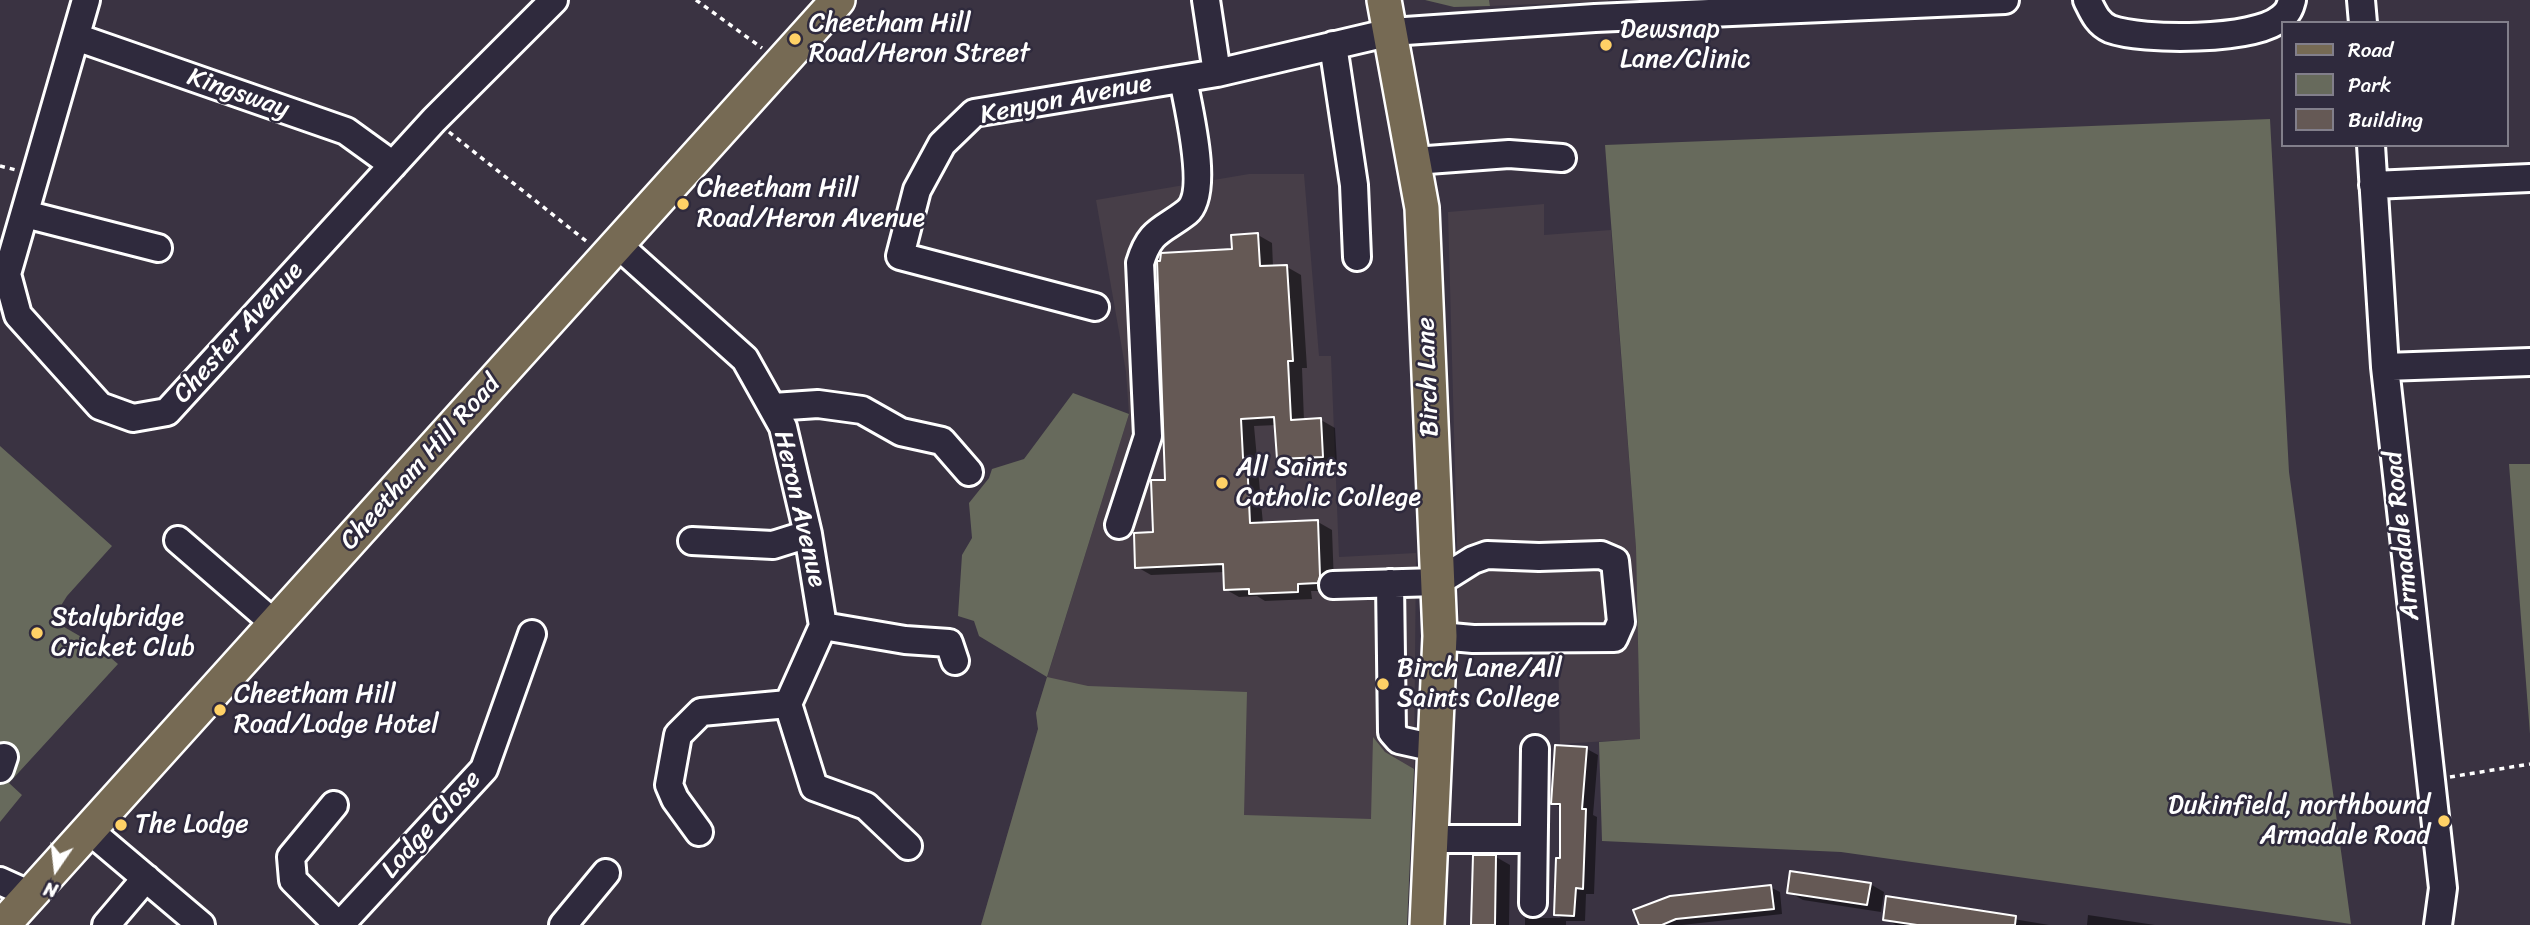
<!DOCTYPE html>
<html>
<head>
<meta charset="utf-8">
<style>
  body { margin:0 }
  #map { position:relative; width:2530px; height:925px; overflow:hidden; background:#3a3342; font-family:Sriracha,sans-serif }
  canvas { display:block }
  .legend { position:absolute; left:2281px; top:21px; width:228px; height:126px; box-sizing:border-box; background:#2f2a3d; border:2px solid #827f8b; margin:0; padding:9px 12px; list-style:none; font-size:21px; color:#fff }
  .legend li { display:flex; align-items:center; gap:14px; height:35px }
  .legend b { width:35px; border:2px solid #827f8b }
  .north { position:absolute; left:21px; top:834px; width:70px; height:70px; -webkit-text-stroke:5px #2f2a3d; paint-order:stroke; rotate:194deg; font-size:19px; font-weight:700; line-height:28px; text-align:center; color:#fff }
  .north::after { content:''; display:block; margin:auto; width:24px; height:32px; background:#fff; clip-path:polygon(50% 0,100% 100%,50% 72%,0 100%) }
</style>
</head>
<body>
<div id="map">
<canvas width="2530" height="925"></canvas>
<ul class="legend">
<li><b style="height:9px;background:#766a54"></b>Road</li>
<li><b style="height:19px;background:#676a5c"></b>Park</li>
<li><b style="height:19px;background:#655955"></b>Building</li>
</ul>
<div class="north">N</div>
</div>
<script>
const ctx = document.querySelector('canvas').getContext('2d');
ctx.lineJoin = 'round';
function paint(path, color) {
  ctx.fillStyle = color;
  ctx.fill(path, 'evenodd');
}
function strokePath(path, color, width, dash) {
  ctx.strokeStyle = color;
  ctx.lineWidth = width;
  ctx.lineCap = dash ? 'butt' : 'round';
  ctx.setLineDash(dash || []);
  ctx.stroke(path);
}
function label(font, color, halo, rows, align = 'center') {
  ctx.font = font + ' Sriracha,sans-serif';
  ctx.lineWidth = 5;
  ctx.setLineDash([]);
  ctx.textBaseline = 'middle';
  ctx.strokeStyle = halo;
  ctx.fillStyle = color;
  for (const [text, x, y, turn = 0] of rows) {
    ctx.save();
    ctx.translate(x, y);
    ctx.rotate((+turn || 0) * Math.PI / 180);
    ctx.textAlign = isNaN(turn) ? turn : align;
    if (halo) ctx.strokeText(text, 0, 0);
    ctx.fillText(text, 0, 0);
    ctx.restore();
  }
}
const built = new Path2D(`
  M1489,0h119v1l-118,5z
  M1249,174h55l15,182h12l8,201 77,-4 -2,216 -7,156h-426l57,-196 -2,-16 93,-299 -3,-42 -30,-172z
  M1544,204v31l67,-5 25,318 4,191 -80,5 -2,-94 -98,3 -12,-441z`);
const green = new Path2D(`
  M1425,0h64l1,6 -36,1z
  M2270,119l19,353 62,452 -510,-72 -239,-11 -3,-99 41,-3 -4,-191 -31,-403z
  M1073,393l56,21 -82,263 41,9 159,6 -3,123 127,4 2,-82 12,15 29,17 -7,156h-426l57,-196 -2,-16 11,-36 -68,-41 -5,-15 -16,-5 4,-61 10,-17 -3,-35 20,-25 3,-9 32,-10z
  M0,446l112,100 -45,50 -15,24 45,26 21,18 -109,119 13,12 -22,27z
  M2509,464h21v270z`);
const shadow = new Path2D(`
  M1258,235l14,8 1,24h14l14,8 6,93h-5l2,53 17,-1 14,8 2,36 -45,2 -14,-8 -1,-33 -23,1 9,98 55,-2 14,8 2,55 -2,6h-21l1,8 -47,2 -8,-5 -18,1 -14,-8v-17l-74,3 -14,-8 18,-34 12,-52 -9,-215 4,-12 72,-3z
  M1587,749l11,6 -5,60 4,2 -3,77h-8l-1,27h-19v4h-41v-7h36l-5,-4 5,-54v-52l-8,-5z
  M1475,857h21l14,8 -1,60h-36z
  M1870,884l14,8 -3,20 -78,-12 -14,-8z
  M1770,887l10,5 2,22 -100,11h-41z
  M1888,898l161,27h-153l-11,-6z
  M2088,915l67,10h-68z`);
const building = new Path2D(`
  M1258,233l2,33 27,-1 6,96h-5l3,59 30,-2 2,39 -46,2 -3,-42 -33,2 2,39h4l3,65 68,-3 2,56 -2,7 -20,1v8l-49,2v-5l-25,1 -1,-26 -88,4 -1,-35 19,-1 -2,-52h14l-8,-219h3l1,-8 71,-4 -1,-14z
  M1555,745l32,2 -5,62h4l-3,80 -7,-1 -2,28 -20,-1 2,-57h4v-54h-9z
  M1473,855h23l-1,70h-24z
  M1790,871l81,12 -4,22 -80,-12z
  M1771,885l3,24 -98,10 -14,6h-23l-6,-15 37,-14z
  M1886,896l130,20 -1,9h-98l-34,-5z`);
const path = new Path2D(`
  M696,0l66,48
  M449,132l137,109
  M0,166l16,4
  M2450,777l80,-13`);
const minor = new Path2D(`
  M86,0l-79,274 11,41 82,91 33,12 34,-6 267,-292 120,-120
  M1206,0l11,73
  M2087,0c6,12 10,23 23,29 32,12 145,12 171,-11 7,-5 9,-10 11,-18
  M2361,0l2,23
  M76,37l270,94 47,34
  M1333,45l21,140 3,72
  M2371,145l14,222 58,521 -5,37
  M1414,161l95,-7 53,4
  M2373,185l157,-7
  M25,214l133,34
  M618,245l127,114 38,68 25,107 15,92 -35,78
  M1095,307l-195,-51 17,-66 25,-46 32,-31 243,-40 174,-41 204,-14 410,-18
  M2385,367l145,-5
  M773,407l45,-3 44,6 39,22 41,9 27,31
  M1119,525l29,-89 -8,-173c10,-34 23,-32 47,-51 23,-19 1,-105 -4,-133
  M178,540l98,85
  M692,541l81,4 35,-11
  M1390,583l2,149 7,8 36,8
  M1333,585l105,-3 35,-22 14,-5 52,2 62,-2 14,6 6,61 -7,16 -141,1 -33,-3
  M823,626l82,14 44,3 6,18
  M788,704l26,83 52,19 42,40
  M0,769l4,-12
  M334,805l-43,52 2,23 45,45
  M90,831l111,94
  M699,832l-24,-33 -6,-14 9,-50 23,-23 87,-8
  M1431,839h101
  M0,881l31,14
  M1533,903l2,-154
  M106,925l40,-47
  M340,925l144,-156 48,-135
  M563,925l43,-52`);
const major = new Path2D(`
  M1384,0l38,208 18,428 -13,289
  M3,925l835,-925`);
const markers = [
  [795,39,7,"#ffd166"],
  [1606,45,7,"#ffd166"],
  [683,204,7,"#ffd166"],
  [1222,483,7,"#ffd166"],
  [37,633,7,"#ffd166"],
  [1383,684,7,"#ffd166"],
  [220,710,7,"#ffd166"],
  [2444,821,7,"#ffd166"],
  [121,825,7,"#ffd166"]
];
const poiNames = [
  ["Cheetham Hill",809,24],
  ["Road/Heron Street",809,54],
  ["Dewsnap",1620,30],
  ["Lane/Clinic",1620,60],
  ["Cheetham Hill",697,189],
  ["Road/Heron Avenue",697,219],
  ["All Saints",1236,468],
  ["Catholic College",1236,498],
  ["Stalybridge",51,618],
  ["Cricket Club",51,648],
  ["Birch Lane/All",1397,669],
  ["Saints College",1397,699],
  ["Cheetham Hill",234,695],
  ["Road/Lodge Hotel",234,725],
  ["Dukinfield, northbound",2430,806,"right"],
  ["Armadale Road",2430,836,"right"],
  ["The Lodge",135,825]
];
const streetNames = [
  ["Kingsway",238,94,19],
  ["Kenyon Avenue",1066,100,-11],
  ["Chester Avenue",239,333,-48],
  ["Birch Lane",1429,377,-92],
  ["Cheetham Hill Road",421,463,-48],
  ["Heron Avenue",799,509,77],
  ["Armadale Road",2403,536,-96],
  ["Lodge Close",432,825,-48]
];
paint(built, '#473e48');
paint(green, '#676a5c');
paint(shadow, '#0007');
paint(building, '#655955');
strokePath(building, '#fff', 2);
strokePath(minor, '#fff', 32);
strokePath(major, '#fff', 38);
strokePath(path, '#fff', 3.5, [5, 5]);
strokePath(minor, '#2f2a3d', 26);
strokePath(major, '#766a54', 33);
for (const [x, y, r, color] of markers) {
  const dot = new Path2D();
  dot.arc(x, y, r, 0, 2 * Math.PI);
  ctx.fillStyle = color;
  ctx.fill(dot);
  strokePath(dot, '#2f2a3d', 2.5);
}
label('26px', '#fff', '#2f2a3d', poiNames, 'left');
label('26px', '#fff', '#2f2a3d', streetNames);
</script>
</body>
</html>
